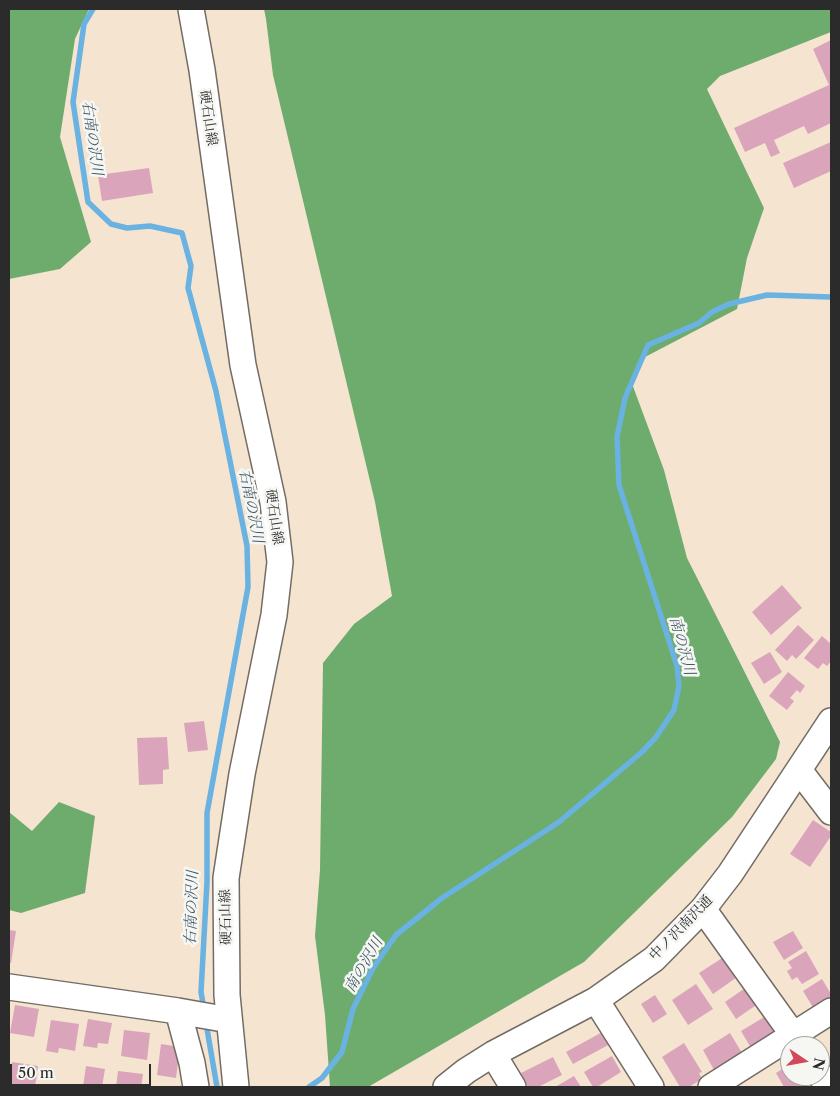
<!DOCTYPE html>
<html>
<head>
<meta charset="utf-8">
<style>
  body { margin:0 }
  #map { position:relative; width:840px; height:1096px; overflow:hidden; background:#f5e4d0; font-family:"Libre Caslon Text",serif }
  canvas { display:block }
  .frame { position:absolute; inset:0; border:10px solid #2b2b2b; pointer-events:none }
  .north { position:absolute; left:780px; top:1036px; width:50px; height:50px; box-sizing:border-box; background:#f6f6f2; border:1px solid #a5a5a2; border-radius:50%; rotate:102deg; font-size:14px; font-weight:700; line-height:20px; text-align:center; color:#2b2b2b }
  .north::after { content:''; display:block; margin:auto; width:18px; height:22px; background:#d1495b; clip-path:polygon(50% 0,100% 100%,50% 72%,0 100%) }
  .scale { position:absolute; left:10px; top:1064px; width:141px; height:22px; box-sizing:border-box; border:2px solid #2b2b2b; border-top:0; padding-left:6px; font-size:15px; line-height:18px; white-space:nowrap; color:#2b2b2b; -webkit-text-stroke:4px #f6f6f2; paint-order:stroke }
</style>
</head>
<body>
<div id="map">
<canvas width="840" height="1096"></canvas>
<div class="frame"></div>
<div class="north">N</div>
<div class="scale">50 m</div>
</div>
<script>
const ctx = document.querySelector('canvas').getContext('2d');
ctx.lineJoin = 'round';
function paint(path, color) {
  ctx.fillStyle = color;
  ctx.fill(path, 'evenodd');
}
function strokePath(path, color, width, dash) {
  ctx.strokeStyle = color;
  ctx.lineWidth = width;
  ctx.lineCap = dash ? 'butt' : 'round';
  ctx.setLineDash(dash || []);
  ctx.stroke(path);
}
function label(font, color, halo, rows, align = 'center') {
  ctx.font = font + ' "Libre Caslon Text","Noto Serif JP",serif';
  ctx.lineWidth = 5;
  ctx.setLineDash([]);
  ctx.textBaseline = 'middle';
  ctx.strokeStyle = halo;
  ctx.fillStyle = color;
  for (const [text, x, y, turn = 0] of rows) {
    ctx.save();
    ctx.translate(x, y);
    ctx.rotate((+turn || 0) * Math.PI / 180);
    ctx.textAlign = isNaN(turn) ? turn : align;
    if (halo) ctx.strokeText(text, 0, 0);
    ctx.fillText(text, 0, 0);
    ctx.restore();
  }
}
const forest = new Path2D(`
  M9,9h80l-14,30 -15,98 31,105 -31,27 -51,10z
  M264,9h567v23l-111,44 -13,13 57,119 -17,50 -10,51 -92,48 -14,24 33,89 23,88 93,184 -4,17 -44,58 -148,145 -216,125h-38l-5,-72 -10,-79 5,-66 3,-207 31,-39 38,-28 -17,-94 -102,-427 -7,-56z
  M59,802l36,14 -10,77 -64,20 -12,-3v-98l23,19z`);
const stream = new Path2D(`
  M93,9l-9,15 -11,78 15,100 23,22 16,4 23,-2 32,7 9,33 -3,22 28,103 31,155 1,41 -41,226v69l-6,110 3,17
  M206,1023l11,64
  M309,1087l13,-9 20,-26 11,-43 20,-41 23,-33 46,-37 117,-76 83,-70 14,-15 18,-27 5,-24 -2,-20 -58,-181 -2,-48 8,-39 23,-53 51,-22 13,-11 17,-8 38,-9 64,2`);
const building = new Path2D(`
  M831,40v83l-23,11 -4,-8 -30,14 6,13 -9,4 -6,-14 -20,9 -11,-24 95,-43 -16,-36z
  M831,142v29l-37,17 -11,-25z
  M149,168l4,25 -51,8 -4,-26z
  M782,585l20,23 -31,27 -19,-23z
  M798,625l16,15 -18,19 -4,-4 -5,6 -12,-11z
  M822,636l9,8v17l-4,5 -4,-3 -5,6 -14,-11z
  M770,652l12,20 -18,12 -13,-21z
  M788,672l17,14 -5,7 -3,-3 -7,8 4,3 -7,9 -18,-14z
  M204,721l4,29 -20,2 -4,-29z
  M167,737l2,32 -6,1v14l-24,1 -2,-47z
  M813,820l18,12v4l-21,31 -20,-13z
  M9,930l7,1 -5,32h-2z
  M793,931l10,17 -19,12 -11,-18z
  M806,951l13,23 -17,10 -5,-7 -5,3 -5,-9 5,-3 -4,-6z
  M727,955l13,20 -27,19 -14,-21z
  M822,979l9,15v5l-17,10 -11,-18z
  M696,984l17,25 -25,16 -16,-25z
  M751,984l11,17 -26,18 -11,-17z
  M655,995l12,19 -14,9 -12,-19z
  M15,1005l24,4 -5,28 -24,-4z
  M771,1013l7,19 -27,16 -10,-17z
  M88,1019l24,4 -4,21 -10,-1 -1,5 -14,-2z
  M51,1020l28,4 -4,27 -16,-3 -1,5 -12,-2z
  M124,1030l26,3 -3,27 -26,-4z
  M606,1030l6,13 -39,21 -7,-12z
  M730,1033l12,20 -28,17 -11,-20z
  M684,1043l18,29 -3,1 3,6 -13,8h-9l-18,-30z
  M161,1044l19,3 -4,31 -19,-3z
  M612,1056l9,16 -24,15h-4l-9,-15z
  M553,1057l9,18 -24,12h-10l-7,-14z
  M12,1062l26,4 -3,21h-26z
  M790,1064v12h21l2,5 -11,6h-18l-8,-14z
  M86,1066l19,3 -3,18h-19z
  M118,1071l25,3 -2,13h-25z
  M574,1076l7,11h-26z`);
const minor = new Path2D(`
  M191,9l11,61 41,295 30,137 7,60 -6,53 -32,159 -16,104 1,117 9,92
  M799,770l32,42
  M703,909l98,137
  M9,987l169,24 51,9
  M596,1000l55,87
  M178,1011l14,52 4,24
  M493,1054l20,33
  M820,1075l9,12
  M446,1087l20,-16 27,-17 103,-54 58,-41 49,-50 27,-35 101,-153
  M711,1087l120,-76`);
const streetNames = [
  ["硬石山線",208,118,82],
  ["硬石山線",274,517,82],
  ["硬石山線",226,917,-91],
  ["中ノ沢南沢通",681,928,-46]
];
const waterNames = [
  ["右南の沢川",92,138,82],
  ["右南の沢川",251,506,79],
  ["南の沢川",682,646,75],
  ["右南の沢川",192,908,-88],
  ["南の沢川",364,965,-60]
];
paint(forest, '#6eac6e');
strokePath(stream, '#69b2e1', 5.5);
paint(building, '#daa4bb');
strokePath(minor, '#726c65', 28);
strokePath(minor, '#fff', 25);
label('14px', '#2b2b2b', '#f6f6f2', streetNames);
label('italic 15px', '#415a6b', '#f6f6f2', waterNames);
</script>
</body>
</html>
